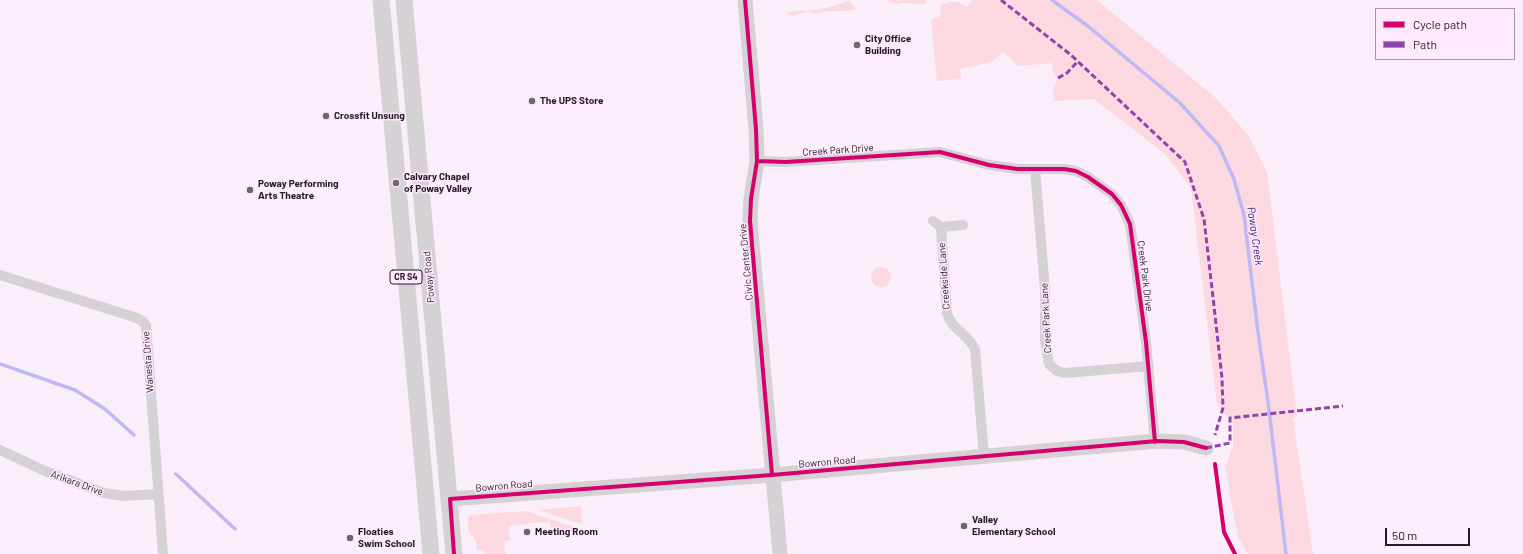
<!DOCTYPE html>
<html>
<head>
<meta charset="utf-8">
<style>
  body { margin:0 }
  #map { position:relative; width:1523px; height:554px; overflow:hidden; background:#f9eef9; font-family:Barlow,sans-serif }
  canvas { display:block }
  .legend { position:absolute; left:1375px; top:8px; width:140px; height:52px; box-sizing:border-box; background:#fee9fd; border:1px solid #a797a6; margin:0; padding:5px 7px; list-style:none; font-size:12px; color:#241b24 }
  .legend li { display:flex; align-items:center; gap:8px; height:20px }
  .legend b { width:20px; border:1px solid #a797a6 }
  .scale { position:absolute; left:1385px; top:528px; width:85px; height:18px; box-sizing:border-box; border:2px solid #241b24; border-top:0; padding-left:5px; font-size:12px; line-height:14px; white-space:nowrap; color:#241b24; -webkit-text-stroke:3px #fee9fd; paint-order:stroke }
</style>
</head>
<body>
<div id="map">
<canvas width="1523" height="554"></canvas>
<ul class="legend">
<li><b style="height:5px;background:#d6006c"></b>Cycle path</li>
<li><b style="height:5px;background:#8e44ad"></b>Path</li>
</ul>
<div class="scale">50 m</div>
</div>
<script>
const ctx = document.querySelector('canvas').getContext('2d');
ctx.lineJoin = 'round';
function paint(path, color) {
  ctx.fillStyle = color;
  ctx.fill(path, 'evenodd');
}
function strokePath(path, color, width, dash) {
  ctx.strokeStyle = color;
  ctx.lineWidth = width;
  ctx.lineCap = dash ? 'butt' : 'round';
  ctx.setLineDash(dash || []);
  ctx.stroke(path);
}
function label(font, color, halo, rows, align = 'center') {
  ctx.font = font + ' Barlow,sans-serif';
  ctx.lineWidth = 3;
  ctx.setLineDash([]);
  ctx.textBaseline = 'middle';
  ctx.strokeStyle = halo;
  ctx.fillStyle = color;
  for (const [text, x, y, turn = 0] of rows) {
    ctx.save();
    ctx.translate(x, y);
    ctx.rotate((+turn || 0) * Math.PI / 180);
    ctx.textAlign = isNaN(turn) ? turn : align;
    if (halo) ctx.strokeText(text, 0, 0);
    ctx.fillText(text, 0, 0);
    ctx.restore();
  }
}
const green = new Path2D(`
  M849,0l7,9c-10,3 -17,2 -27,2 -10,1 -11,5 -22,0l-13,5 -6,-1v-3c20,-2 43,-2 61,-12z
  M889,0h7l3,2 2,-2h23l3,3c-12,3 -9,1 -20,0 -7,-1 -12,3 -19,-2z
  M971,0h126l120,99 31,36 19,37 30,244 -4,2 20,136h-65l-10,-17 -11,-57 -1,-15 7,-19v-23l-16,-18 -26,-217 -26,-34 -71,-55 -41,2 1,-14 4,-9 -5,-5 -1,-10 -36,3 -2,-4 -11,-11 -11,11 -32,7 1,10 -24,2 -6,-61 9,-4 1,-11c12,-4 15,-5 26,2l5,-5z
  M871 277a10 10 0 1 1 20 0a10 10 0 1 1-20 0Z
  M581,506l1,18 -44,-14z
  M526,511l51,17h5v5l-30,2 -2,-13 -21,1v1l-20,2 1,14 -6,1 1,13h-21l-1,-5 -6,1 -1,-9 -8,-11v-12l2,-3z`);
const stream = new Path2D(`
  M1052,0l37,27 91,76 39,43 15,33 10,36 14,117 11,77 17,145
  M0,364l75,26 30,19 29,26
  M176,474l59,55`);
const street = new Path2D(`
  M757,161l29,1 154,-10 49,13 28,4h47l12,2 12,6 24,17 9,11 9,19 16,118 9,100
  M1035,169l10,121v51l4,23 8,7 8,2 84,-7
  M933,221l8,6
  M963,225l-22,2 6,86c4,16 21,21 28,36l9,107
  M0,275l137,43 5,3 4,4 17,229
  M0,450l45,21 59,22 20,3 34,-2`);
const secondary = new Path2D(`
  M745,0l11,129 1,32 -6,38 -1,22 30,333
  M450,499l322,-24 385,-34 27,1 22,6`);
const primary = new Path2D(`
  M381,0l50,554
  M404,0l50,554`);
const quiet = new Path2D(`
  M1001,0l70,55 114,107 19,57 10,87 8,72 1,30 -8,27
  M1058,78l9,-5 11,-12
  M1206,448l24,-5v-25l113,-12`);
const cycleway = new Path2D(`
  M745,0l11,129 1,32 -6,38 -1,22 22,254
  M757,161l29,1 154,-10 49,13 28,4h47l12,2 12,6 24,17 9,11 9,19 16,118 9,100
  M1215,464l9,68 11,22
  M454,554l-4,-55 322,-24 385,-34 27,1 22,6`);
const markers = [
  [857,45,4,"#6f656f"],
  [532,101,4,"#6f656f"],
  [326,116,4,"#6f656f"],
  [396,183,4,"#6f656f"],
  [250,190,4,"#6f656f"],
  [964,526,4,"#6f656f"],
  [527,532,4,"#6f656f"],
  [350,538,4,"#6f656f"]
];
const shields = [
  [406,277,32]
];
const shieldNames = [
  ["CR S4",406,277]
];
const poiNames = [
  ["City Office",865,39],
  ["Building",865,51],
  ["The UPS Store",540,101],
  ["Crossfit Unsung",334,116],
  ["Calvary Chapel",404,177],
  ["of Poway Valley",404,189],
  ["Poway Performing",258,184],
  ["Arts Theatre",258,196],
  ["Valley",972,520],
  ["Elementary School",972,532],
  ["Floaties",358,532],
  ["Swim School",358,544],
  ["Meeting Room",535,532]
];
const streetNames = [
  ["Creek Park Drive",838,150,-4],
  ["Civic Center Drive",746,262,-95],
  ["Creekside Lane",944,276,-94],
  ["Creek Park Drive",1145,276,83],
  ["Poway Road",429,277,-95],
  ["Creek Park Lane",1046,318,-93],
  ["Wanesta Drive",148,362,-94],
  ["Bowron Road",827,462,-5],
  ["Arikara Drive",77,483,20],
  ["Bowron Road",504,486,-5]
];
const waterNames = [
  ["Poway Creek",1255,236,82]
];
paint(green, '#fcd8e1');
strokePath(stream, '#beb8f3', 3.5);
strokePath(street, '#d5d1d5', 10);
strokePath(secondary, '#d5d1d5', 15);
strokePath(primary, '#d5d1d5', 17);
strokePath(quiet, '#8e44ad', 3, [6, 3]);
strokePath(cycleway, '#d6006c', 4);
for (const [x, y, r, color] of markers) {
  const dot = new Path2D();
  dot.arc(x, y, r, 0, 2 * Math.PI);
  ctx.fillStyle = color;
  ctx.fill(dot);
  strokePath(dot, '#fee9fd', 1.5);
}
for (const [x, y, w] of shields) {
  const box = new Path2D();
  box.roundRect(x - w / 2, y - 7, w, 14, 3);
  ctx.fillStyle = '#fee9fd';
  ctx.fill(box);
  strokePath(box, '#241b24', 1);
}
label('bold 9px', '#241b24', null, shieldNames);
label('bold 10px', '#241b24', '#fee9fd', poiNames, 'left');
label('10px', '#241b24', '#fee9fd', streetNames);
label('italic 11px', '#311b76', '#fee9fd', waterNames);
</script>
</body>
</html>
